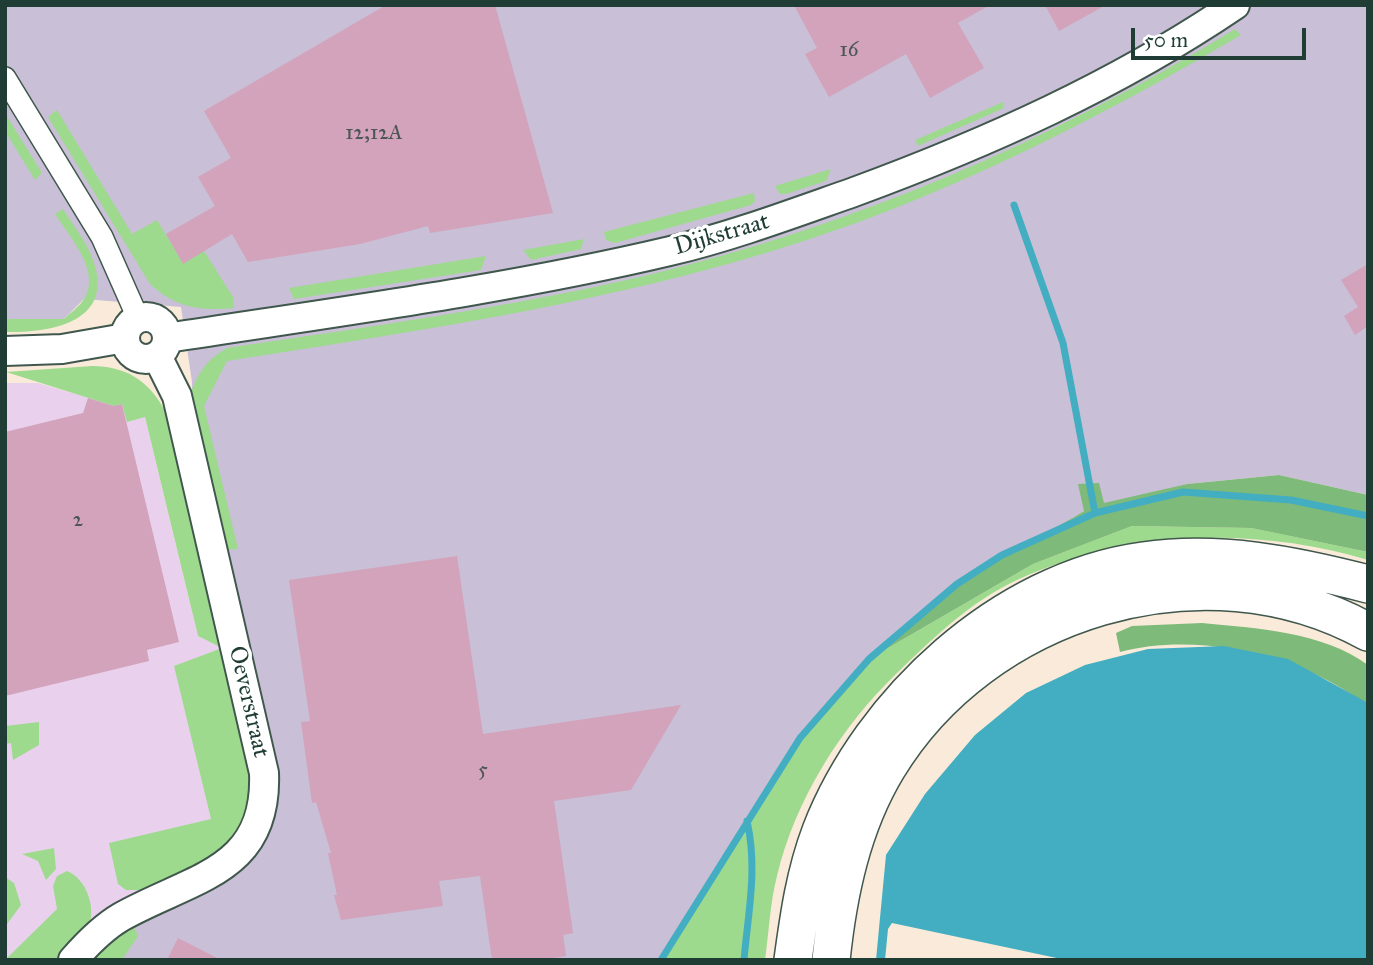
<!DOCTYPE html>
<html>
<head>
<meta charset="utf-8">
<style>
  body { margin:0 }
  #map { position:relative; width:1373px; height:965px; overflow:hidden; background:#f9ead9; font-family:"IM FELL Great Primer",serif }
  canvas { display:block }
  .frame { position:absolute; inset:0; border:7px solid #1f3d34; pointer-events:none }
  .scale { position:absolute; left:1131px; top:28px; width:175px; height:32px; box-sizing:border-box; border:4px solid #1f3d34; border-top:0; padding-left:9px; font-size:21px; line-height:24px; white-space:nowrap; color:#1f3d34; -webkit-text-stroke:5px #fff; paint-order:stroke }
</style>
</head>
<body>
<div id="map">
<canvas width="1373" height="965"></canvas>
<div class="frame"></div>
<div class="scale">50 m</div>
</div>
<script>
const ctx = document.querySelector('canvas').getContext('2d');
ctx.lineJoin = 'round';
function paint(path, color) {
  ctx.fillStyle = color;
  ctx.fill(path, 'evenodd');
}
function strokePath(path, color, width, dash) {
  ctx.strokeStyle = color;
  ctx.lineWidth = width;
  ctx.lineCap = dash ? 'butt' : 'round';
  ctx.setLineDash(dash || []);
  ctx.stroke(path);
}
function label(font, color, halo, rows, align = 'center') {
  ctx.font = font + ' "IM FELL Great Primer",serif';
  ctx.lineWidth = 7;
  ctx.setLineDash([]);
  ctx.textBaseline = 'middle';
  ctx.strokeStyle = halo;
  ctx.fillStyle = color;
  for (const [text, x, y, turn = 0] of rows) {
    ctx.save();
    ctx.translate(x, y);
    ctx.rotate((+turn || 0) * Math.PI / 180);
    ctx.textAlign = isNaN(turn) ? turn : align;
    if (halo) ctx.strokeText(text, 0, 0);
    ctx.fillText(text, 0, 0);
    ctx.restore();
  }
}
const built = new Path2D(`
  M5,383h33l76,22 8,-1 23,13 53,219 25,12 28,160 -173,137 -73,15z`);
const industrial = new Path2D(`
  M5,5h1363v490l-89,-20 -92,9 -103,27 -33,21 -49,23 -45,29 -88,75 -69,79 -139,222h-597l80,-70 125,-58 10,-48 -87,-372v-30l-11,-75 -97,-8 -20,20h-59z`);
const green = new Path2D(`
  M1235,29l6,6c-138,81 -282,155 -434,205 -189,62 -384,90 -580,121l-23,45 34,143 -14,1 -34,-154c7,-22 16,-36 37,-48 139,-21 279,-40 417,-72 207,-49 410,-136 591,-247z
  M1003,102l1,6 -86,38 -3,-6z
  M57,110l75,124 25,-14 26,43 21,-12 29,46 1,11c-35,3 -58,0 -84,-24l-102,-167z
  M5,113l37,60 -7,7 -30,-49z
  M831,169l-5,12 -40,13h-6l-5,-8z
  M754,193l1,8 -4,4 -136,38 -9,-3 -2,-8z
  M63,209c10,16 24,33 30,51 23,63 -44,73 -88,72v-13h59c6,-6 16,-13 20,-20 18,-27 -15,-63 -29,-85z
  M584,239l-3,10 -50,11 -8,-10z
  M486,256l-5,14 -187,29 -5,-11z
  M92,366c33,0 56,14 72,43l86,351 1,48 -13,28 -17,17 -77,37h-18l-8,-6 -9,-41 102,-24 -37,-153 48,-18 -24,-12 -53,-219 -18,5 -5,-18 -8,2 -108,-34z
  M1132,526l119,2 117,24v8c-115,-34 -243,-30 -351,20 -46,21 -85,59 -121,94 -55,53 -101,126 -119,202 -7,27 -8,56 -12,84h-104l139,-222 69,-79 164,-95z
  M39,722v23l-26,15 -2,-17 -6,1v-18z
  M54,848l2,21 -10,11 -8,-19 -16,-7z
  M67,871c20,8 30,38 21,58 -5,11 -17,21 -24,31h-59l52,-51 -4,-23 4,-10z
  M5,877l9,6 7,22 -16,22z
  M133,925l5,11 -16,24h-36z`);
const forest = new Path2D(`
  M1279,475l89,20v57l-117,-24 -119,-2 -99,38 -164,95c42,-38 83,-78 133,-105 28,-14 55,-26 82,-43l-6,-27 21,-1 5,20 83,-19z
  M1202,623c53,5 122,9 166,42v42c-62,-52 -171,-76 -248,-55l-4,-19 16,-7z`);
const water = new Path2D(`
  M1224,646l64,13 80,44v257h-302l-174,-37 -4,6 -3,31h-9l10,-105 39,-61 50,-59 51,-42 59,-28 63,-16z`);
const stream = new Path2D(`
  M1014,205l49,138 32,170
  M661,960l139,-222 69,-79 88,-75 45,-29 93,-42 88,-21 108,8 77,16
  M744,960c4,-48 14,-91 3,-139`);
const building = new Path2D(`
  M386,5h109l58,208 -123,20 -2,-7 -68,18 -112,18 -16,-28 -49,30 -17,-30 49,-28 -17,-29 33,-19 -27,-47z
  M794,5h196l-32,18 26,45 -54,30 -24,-44 -77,43 -24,-43 12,-6z
  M1045,5h61l-47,26z
  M1368,264v62l-13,9 -11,-19 14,-9 -17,-27z
  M88,398l26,8 8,-2 57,238 -32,8 2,11 -144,35v-264l78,-19z
  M457,556l26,178 198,-29 -50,85 -77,11 19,132 -10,2 3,21 -26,4h-48l-12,-84 -41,5 4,25 -102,14 -7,-25h3l-9,-42h3l-15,-51 -4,1 -11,-81 9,-1 -21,-141z
  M178,938l43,22h-54z`);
const street = new Path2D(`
  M5,78l97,159 36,81`);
const secondary = new Path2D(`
  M125 338a21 21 0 1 1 42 0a21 21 0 1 1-42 0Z
  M167,338c168,-26 338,-48 503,-87 63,-15 124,-38 184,-59 133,-49 263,-107 381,-187
  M5,351l57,-2 63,-11
  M73,960c13,-15 31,-33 48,-43 71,-40 147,-45 143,-144l-87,-377 -20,-40`);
const highway = new Path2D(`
  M793,960c6,-44 12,-87 28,-129 50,-129 182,-251 322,-270 77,-11 151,4 225,23
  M831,960c7,-67 21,-134 56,-192 96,-159 316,-227 481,-136`);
const numberNames = [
  ["16",849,51],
  ["12;12A",374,134],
  ["2",78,521],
  ["5",483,771]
];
const streetNames = [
  ["Dijkstraat",722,235,-16],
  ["Oeverstraat",248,702,77]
];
paint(built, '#e9d1ed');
paint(industrial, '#c9bfd7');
paint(green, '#9eda8e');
paint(forest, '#7eba79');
paint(water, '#43aec1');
strokePath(stream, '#43aec1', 7);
paint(building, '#d2a3ba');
strokePath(street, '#40574d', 24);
strokePath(secondary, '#40574d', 32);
strokePath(highway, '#40574d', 40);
strokePath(street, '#fff', 21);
strokePath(secondary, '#fff', 28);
strokePath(highway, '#fff', 37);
label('21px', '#4c5656', null, numberNames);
label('24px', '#1f3d34', '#fff', streetNames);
</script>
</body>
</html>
